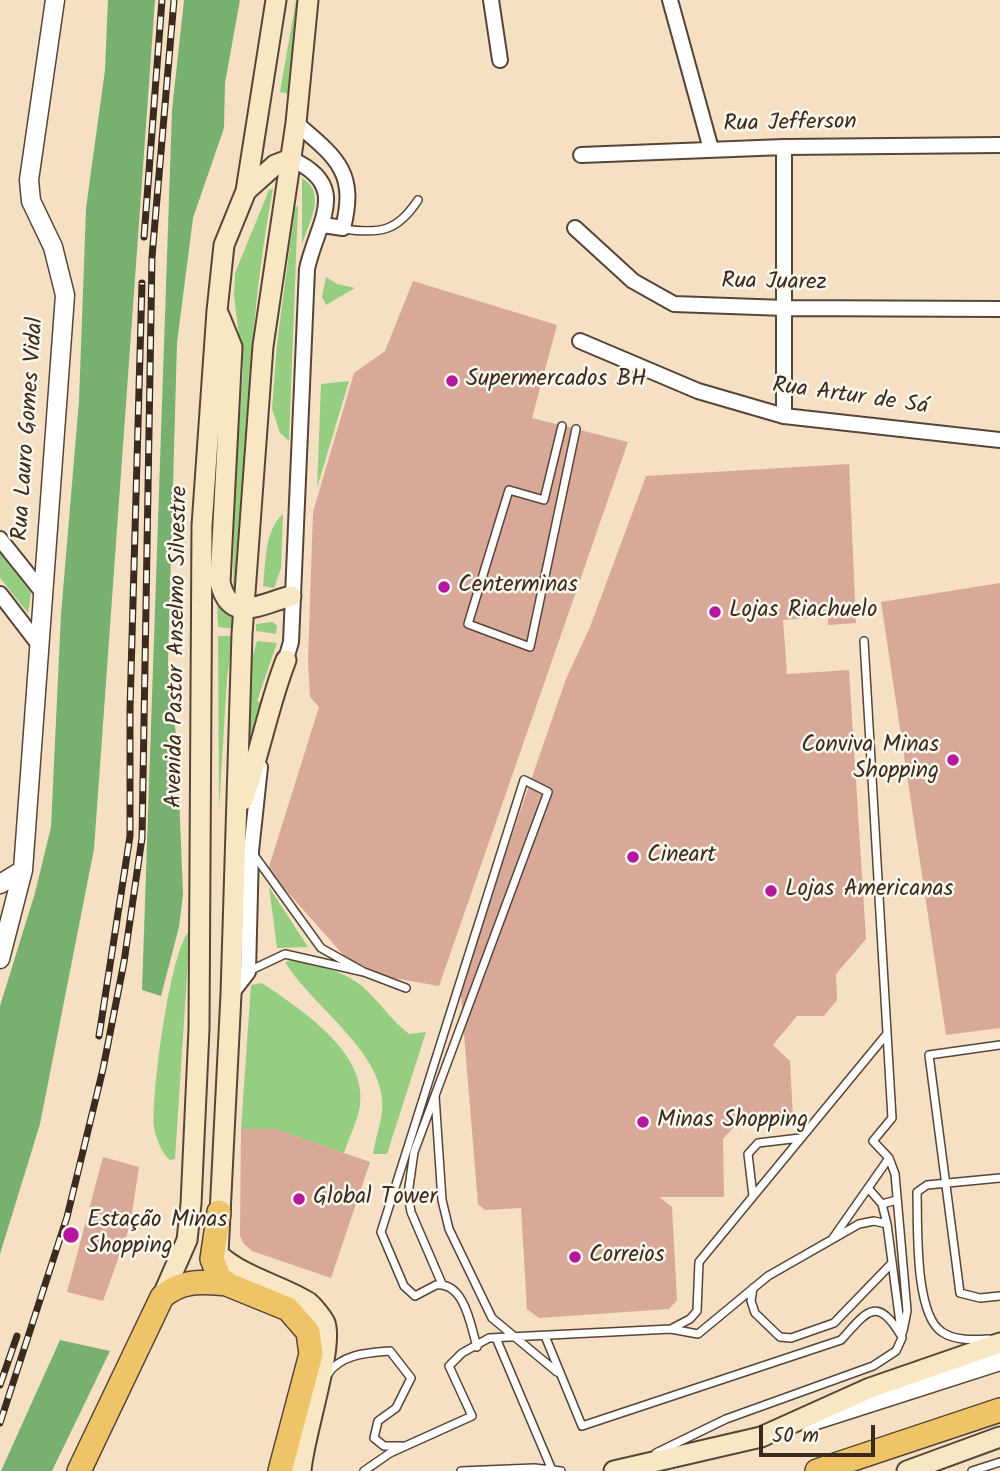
<!DOCTYPE html>
<html>
<head>
<meta charset="utf-8">
<style>
  body { margin:0 }
  #map { position:relative; width:1000px; height:1471px; overflow:hidden; background:#f5e0c4; font-family:Kalam,sans-serif }
  canvas { display:block }
  .scale { position:absolute; left:759px; top:1425px; width:116px; height:32px; box-sizing:border-box; border:4px solid #3b2a1e; border-top:0; padding-left:9px; font-size:21px; line-height:24px; white-space:nowrap; color:#3b2a1e; -webkit-text-stroke:5px #fbf7ec; paint-order:stroke }
</style>
</head>
<body>
<div id="map">
<canvas width="1000" height="1471"></canvas>
<div class="scale">50 m</div>
</div>
<script>
const ctx = document.querySelector('canvas').getContext('2d');
ctx.lineJoin = 'round';
function paint(path, color) {
  ctx.fillStyle = color;
  ctx.fill(path, 'evenodd');
}
function strokePath(path, color, width, dash) {
  ctx.strokeStyle = color;
  ctx.lineWidth = width;
  ctx.lineCap = dash ? 'butt' : 'round';
  ctx.setLineDash(dash || []);
  ctx.stroke(path);
}
function label(font, color, halo, rows, align = 'center') {
  ctx.font = font + ' Kalam,sans-serif';
  ctx.lineWidth = 5;
  ctx.setLineDash([]);
  ctx.textBaseline = 'middle';
  ctx.strokeStyle = halo;
  ctx.fillStyle = color;
  for (const [text, x, y, turn = 0] of rows) {
    ctx.save();
    ctx.translate(x, y);
    ctx.rotate((+turn || 0) * Math.PI / 180);
    ctx.textAlign = isNaN(turn) ? turn : align;
    if (halo) ctx.strokeText(text, 0, 0);
    ctx.fillText(text, 0, 0);
    ctx.restore();
  }
}
const green = new Path2D(`
  M296,0h8l-15,94 -9,-2z
  M302,178c26,15 6,46 0,67z
  M273,189c-26,134 -26,271 -36,407l-4,-5 1,-87 9,-135 -9,-73 1,-23 34,-83z
  M298,206l-9,235 -9,-8 -8,-24 5,-65 18,-137z
  M326,277l11,7 18,4 -29,17 -4,-8z
  M349,381l-32,107 4,-104z
  M283,514l-2,54 -7,20 -11,-2c3,-23 1,-55 20,-72z
  M0,553l31,40 -3,20 -28,-35z
  M217,605l18,13 -1,11 -16,-2z
  M273,622l4,4 -1,8 -20,-3v-7z
  M218,636h15l-6,42 -8,132z
  M257,641l20,2 -20,58 5,2 -14,60 3,-101z
  M269,887l39,60 -31,1z
  M190,930l-15,229 -5,1c-9,-8 -14,-21 -16,-33 -3,-30 16,-179 36,-197z
  M291,960c23,4 54,11 72,27 16,14 28,33 46,47l17,-2 -39,122h-14c2,-14 7,-28 9,-42 7,-57 -71,-106 -97,-150z
  M262,983c38,26 106,69 98,123 -3,17 -11,31 -16,47l-69,-24h-34l10,-144z`);
const forest = new Path2D(`
  M108,0h47l-61,849 -54,275 -40,130v-248l35,-113 16,-66 10,-213 18,-213 7,-193 19,-138z
  M184,0h56l-15,83 -1,45 -31,90 -16,125 -9,320 9,81 6,151 -4,32 -18,69 -19,-6 30,-880z
  M60,1340l50,11 -58,120h-51z`);
const building = new Path2D(`
  M413,281l144,44 -25,93 96,24 -189,544 -51,-9 -42,-19 -78,-88 51,-163 -9,-10 -2,-35 5,-150 41,-139 31,-22z
  M849,464l7,159 -28,2v-8l-45,3 4,54 62,-4 17,269 -30,35 1,26 -13,16h-27l-24,29 17,16 3,56 -52,2 -18,20 1,58h-65l13,10 5,93 -8,9 -130,9 -12,-9 -6,-101 -36,2 -7,-6 -18,-219 106,-306 24,-52 56,-151z
  M1000,583v445l-54,7 -65,-433z
  M241,1129h34l95,33 -39,116 -79,-27 -8,-7 -4,-8z
  M103,1157l36,10 -9,59 -27,75 -36,-9z`);
const service = new Path2D(`
  M343,229c37,5 54,3 75,-29
  M562,426l-18,74 -35,-10 -41,134 62,23 46,-218
  M864,641l28,477 -19,23 16,17 6,16 12,137 -4,20
  M254,855l67,93 43,24
  M249,971l36,-17 79,18 42,16
  M1000,1045l-71,10 31,238 20,5 20,-2
  M435,1096l7,104 7,29 43,89 65,54
  M868,1188l14,16 15,-4
  M753,1196l-5,-42 10,-11 42,-5
  M882,1204l5,20
  M833,1238l56,-80
  M442,1284l-31,-72 -3,-18 6,-42 134,-360 -24,-12 -143,452 23,54 11,10 21,-11c29,-3 35,42 41,62
  M753,1288l-2,13 4,12 25,24 11,1 43,-15 58,-60
  M671,1329l19,-10 7,-8 2,-49 187,-227
  M545,1336l37,90 259,-86c24,-26 35,-46 59,-6
  M496,1338l56,132
  M989,1339c-15,1 -34,2 -47,-7 -28,-18 -24,-108 -25,-140l10,-7 73,-7
  M328,1374c13,-20 39,-21 62,-23l21,27 -15,30 -18,13 -4,17 10,8h18
  M364,1471l26,-18 82,-37 -23,-50 13,-13 27,-15 182,-9 27,5 70,-58 91,-52 15,-3 13,3 15,114 -6,13 -23,15 -147,53 -70,34
  M461,1471l73,-3 27,3
  M972,1471l28,-9`);
const minor = new Path2D(`
  M491,0l9,60
  M670,0l41,149
  M296,123c41,35 61,49 47,105l-20,-3
  M784,147v269
  M581,155l203,-8 216,-2
  M575,228l58,53 41,23 111,4 215,1
  M580,341l118,50 86,25 216,24
  M0,539l43,54
  M0,594l40,52
  M283,669l8,-27 16,-373c10,-47 45,-83 -16,-110
  M231,994l17,-22 3,-121 9,-84`);
const tertiary = new Path2D(`
  M0,884l23,-14
  M0,959l23,-89 42,-575 -12,-48 -22,-46 -2,-21 26,-180
  M810,1422l190,-61`);
const secondary = new Path2D(`
  M246,191l29,-26 16,-6
  M219,315l13,32 -12,235c10,43 40,22 71,14
  M243,800c17,-46 25,-94 43,-140
  M162,1297l25,-57 4,-36 8,-175 3,-503 15,-215 7,-66 22,-54 30,-191
  M301,1471c2,-33 33,-124 24,-148 -3,-6 -12,-17 -17,-21 -30,-18 -63,-24 -90,-48l13,-260 11,-360 21,-288 33,-223 12,-123
  M614,1471l147,-34 109,-49 130,-45
  M907,1471l93,-34`);
const trunk = new Path2D(`
  M219,1212l-7,47 7,18 10,8 59,24 20,23 3,22 -31,117
  M79,1471l83,-174c20,-18 40,-15 65,-13
  M817,1471l183,-61`);
const rail = new Path2D(`
  M144,237l18,-237
  M99,1036l31,-200v-127l12,-426
  M0,1385l17,-49
  M0,1423l67,-206 36,-148 21,-107 18,-124 10,-581 22,-257`);
const markers = [
  [452,381,7,"#b5179e"],
  [444,587,7,"#b5179e"],
  [715,612,7,"#b5179e"],
  [953,760,7,"#b5179e"],
  [633,857,7,"#b5179e"],
  [771,891,7,"#b5179e"],
  [643,1122,7,"#b5179e"],
  [299,1199,7,"#b5179e"],
  [71,1235,9,"#b5179e"],
  [575,1257,7,"#b5179e"]
];
const streetNames = [
  ["Rua Jefferson",790,125,-1],
  ["Rua Juarez",774,284,1],
  ["Rua Artur de Sá",850,398,8],
  ["Rua Lauro Gomes Vidal",30,429,-86],
  ["Avenida Pastor Anselmo Silvestre",179,647,-89]
];
const poiNames = [
  ["Supermercados BH",466,381],
  ["Centerminas",458,587],
  ["Lojas Riachuelo",729,612],
  ["Conviva Minas",939,747,"right"],
  ["Shopping",939,773,"right"],
  ["Cineart",647,857],
  ["Lojas Americanas",785,891],
  ["Minas Shopping",657,1122],
  ["Global Tower",313,1199],
  ["Estação Minas",87,1222],
  ["Shopping",87,1248],
  ["Correios",589,1257]
];
paint(green, '#96ce81');
paint(forest, '#78b16f');
paint(building, '#d8a898');
strokePath(service, '#574537', 10);
strokePath(minor, '#574537', 18);
strokePath(tertiary, '#574537', 21);
strokePath(secondary, '#574537', 23);
strokePath(trunk, '#574537', 26);
strokePath(service, '#fff', 7);
strokePath(minor, '#fff', 14);
strokePath(tertiary, '#fff', 18);
strokePath(secondary, '#f9e7c3', 19);
strokePath(trunk, '#efc469', 23);
strokePath(rail, '#3b2a1e', 7);
strokePath(rail, '#fbf7ec', 4.5, [13]);
for (const [x, y, r, color] of markers) {
  const dot = new Path2D();
  dot.arc(x, y, r, 0, 2 * Math.PI);
  ctx.fillStyle = color;
  ctx.fill(dot);
  strokePath(dot, '#fbf7ec', 2.5);
}
label('23px', '#3b2a1e', '#fbf7ec', streetNames);
label('23px', '#3b2a1e', '#fbf7ec', poiNames, 'left');
</script>
</body>
</html>
